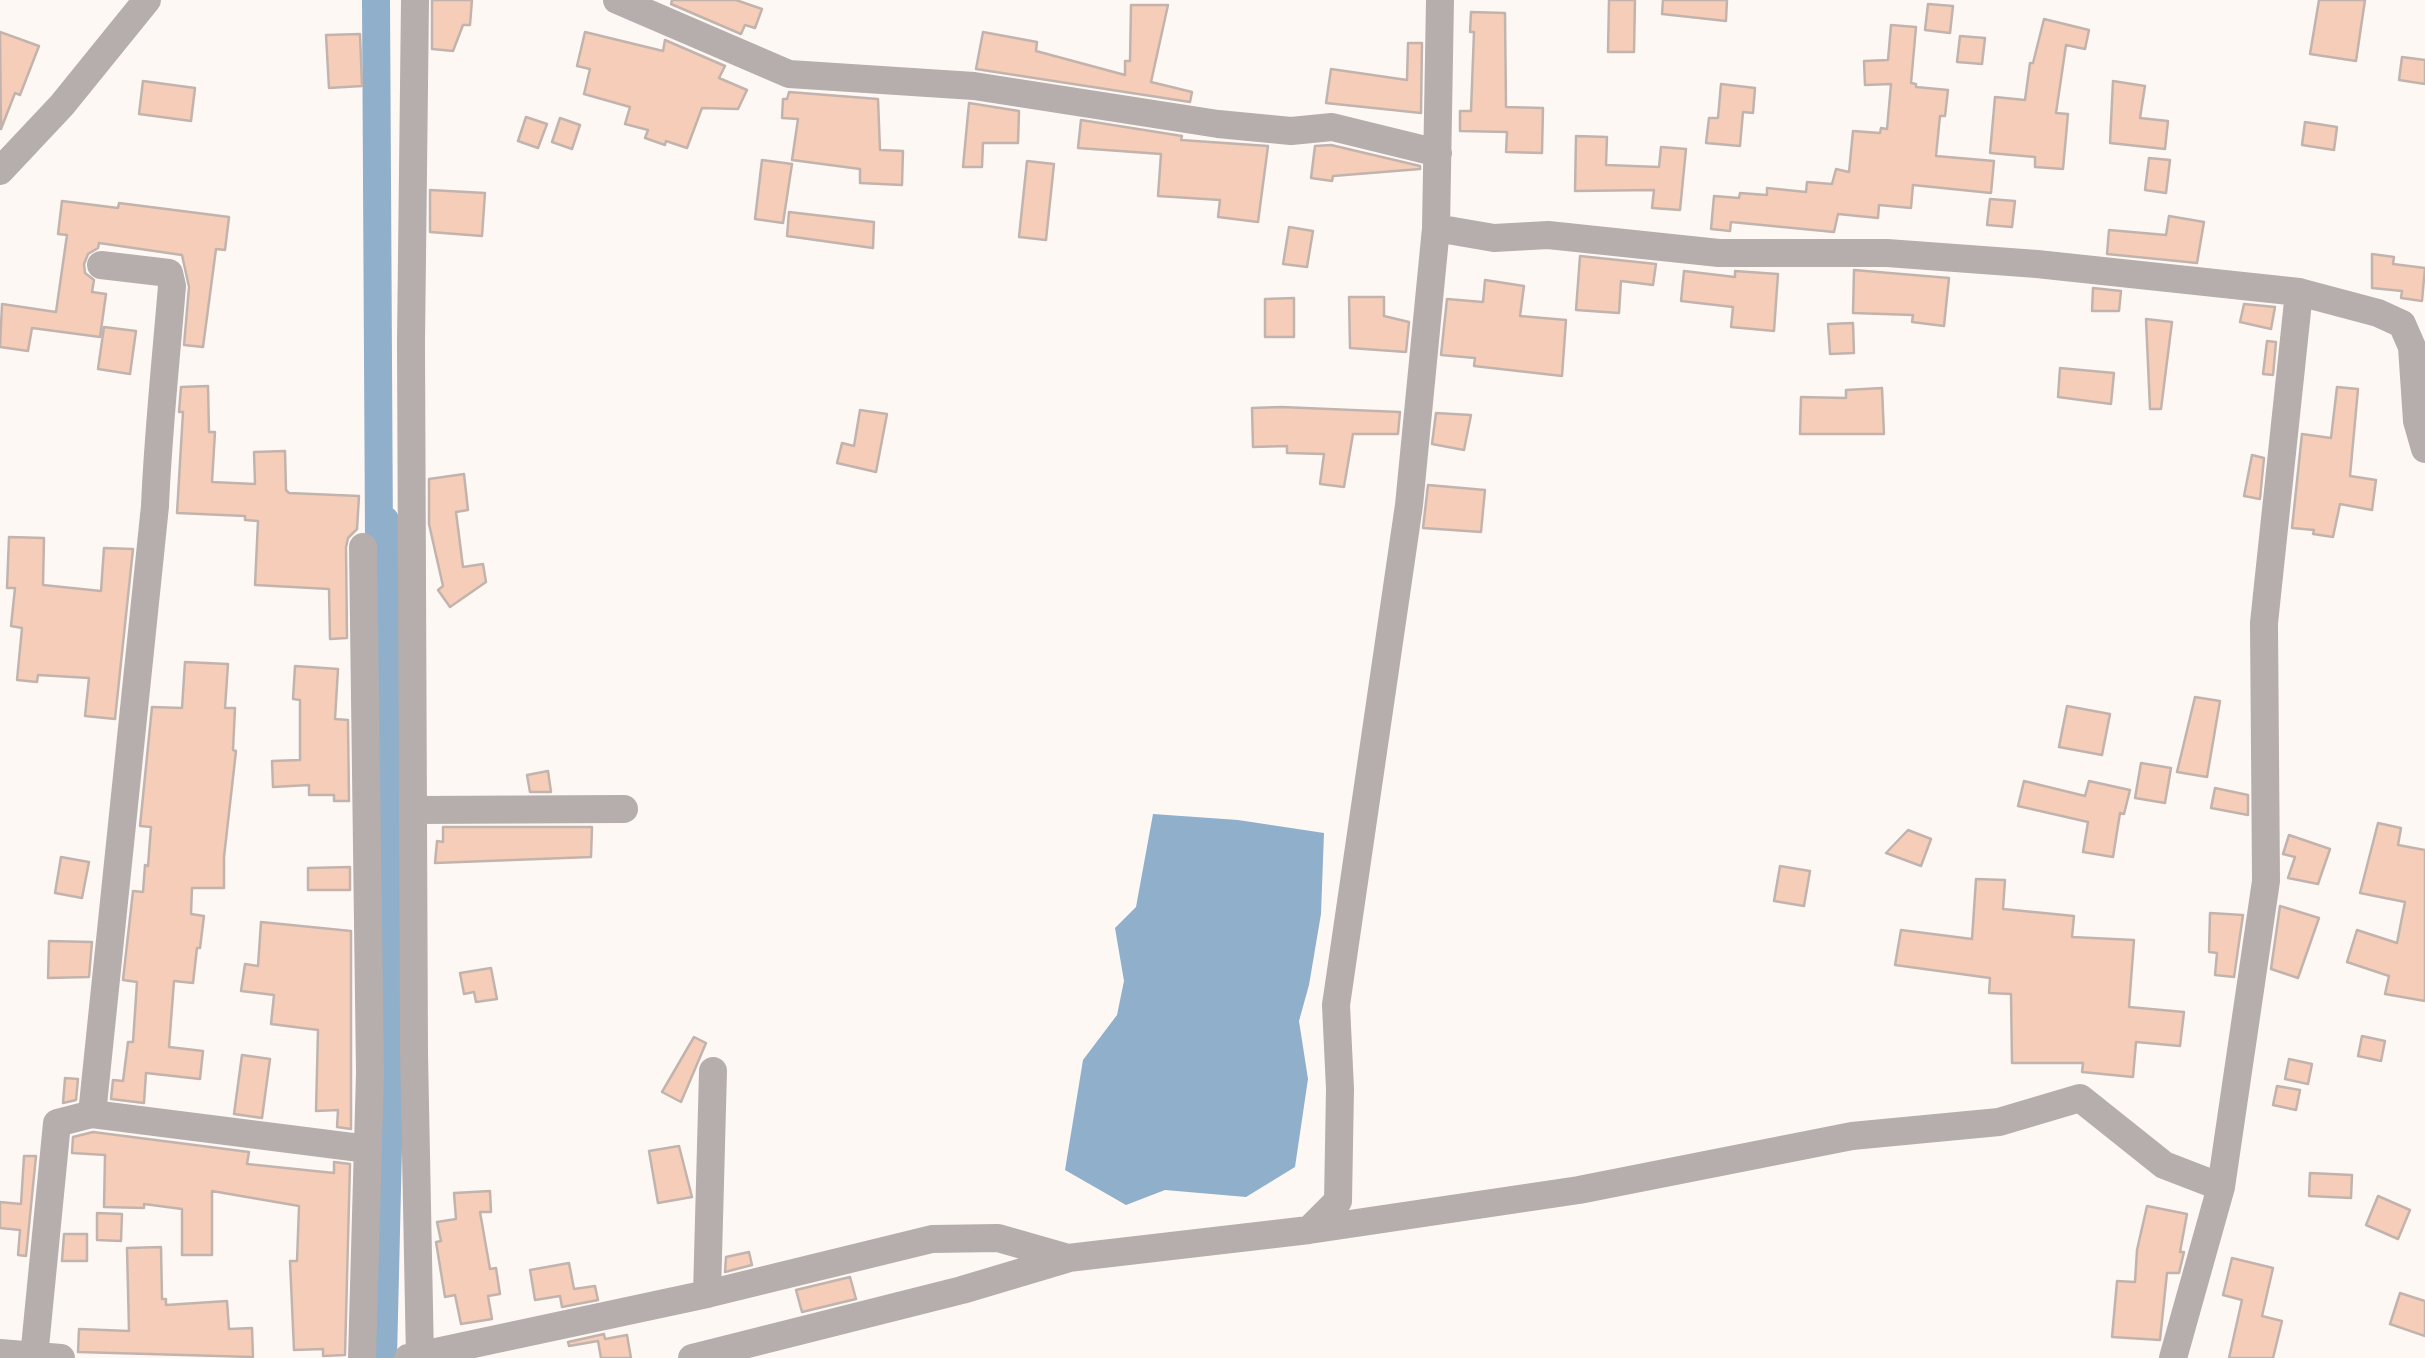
<!DOCTYPE html>
<html>
<head>
<meta charset="utf-8">
<style>
  body { margin:0 }
  canvas { display:block; background:#fef8f5 }
</style>
</head>
<body>
<canvas width="2425" height="1358"></canvas>
<script>
const ctx = document.querySelector('canvas').getContext('2d');
ctx.lineJoin = 'round';
function paint(path, color) {
  ctx.fillStyle = color;
  ctx.fill(path, 'evenodd');
}
function strokePath(path, color, width, dash) {
  ctx.strokeStyle = color;
  ctx.lineWidth = width;
  ctx.lineCap = dash ? 'butt' : 'round';
  ctx.setLineDash(dash || []);
  ctx.stroke(path);
}
const water = new Path2D(`
  M1153,814l85,6 86,13 -3,81 -12,71 -10,36 9,58 -13,88 -49,30 -81,-7 -39,15 -61,-35 18,-110 34,-45 7,-34 -9,-53 21,-21z`);
const canal = new Path2D(`
  M376,0l3,538
  M383,1358l8,-337 -6,-501`);
const building = new Path2D(`
  M432,0h40l-2,25h-7l-10,26 -21,-2z
  M672,0h64l26,9 -7,19 -10,-3 -4,9 -70,-30z
  M1609,0h26l-1,52h-26z
  M1663,0h64l-1,21 -64,-7z
  M2319,0h46l-9,61 -46,-7z
  M1928,4l25,2 -3,27 -25,-3z
  M1131,5h37l-17,77 41,10 -2,10 -214,-33 7,-37 54,10 -1,9 89,24v-14h5z
  M1471,12l34,1 1,94 37,1 -1,45 -36,-1 1,-20 -47,-1v-20h11l3,-79h-4z
  M2044,19l45,11 -4,19 -19,-4 -10,68 12,1 -5,55 -28,-2v-10l-45,-4 5,-56 30,3 5,-37h3z
  M1891,25l25,2 -5,56 5,1v3l32,3 -3,26h-5l-4,40 58,5 -3,32 -78,-8 -2,23 -32,-3 -1,13 -40,-4 -4,18 -103,-10 -1,9 -19,-2 3,-33 25,2 1,-5 27,2v-7l39,4 1,-10 25,2 4,-15 13,3 4,-41 27,2 1,-5 6,1 4,-45 -26,1 -1,-24 24,-1z
  M0,32l39,14 -19,49 -5,-2 -14,36z
  M585,32l78,19 2,-11 60,26 -6,12 28,12 -9,19 -36,-1 -15,40 -21,-7 -1,4 -20,-7 3,-8 -23,-6 5,-17 -46,-13 6,-25 -13,-3z
  M360,34l2,52 -33,2 -3,-53z
  M1960,36l25,2 -3,26 -25,-2z
  M1408,43h14l-1,70 -95,-10 5,-34 76,11z
  M2402,57l23,3v24l-26,-4z
  M143,81l52,7 -4,33 -52,-7z
  M2113,81l32,5 -5,32 28,3 -3,28 -55,-6z
  M1721,84l34,4 -2,25 -10,-1 -3,34 -34,-3 3,-25h9z
  M789,92l89,7 2,51 23,1 -1,34 -42,-2v-14l-68,-9 6,-41 -16,-1 1,-19h4z
  M969,103l50,8 -1,32h-35l-1,24h-19z
  M526,117l21,7 -9,24 -20,-7z
  M560,118l20,7 -8,24 -20,-7z
  M1081,120l101,16 -1,4 87,6 -10,76 -40,-5 2,-17 -62,-4 3,-42 -83,-6z
  M2305,122l32,5 -3,23 -32,-5z
  M1576,136l31,1 -1,28 53,2 2,-20 25,2 -6,61 -28,-2 2,-18 -79,1z
  M1331,145l89,21v3l-87,7 -1,5 -21,-3 4,-32z
  M2149,158l21,2 -4,33 -21,-3z
  M762,160l30,4 -9,59 -28,-4z
  M1027,161l27,3 -8,76 -27,-3z
  M430,190l55,3 -3,43 -52,-4z
  M1990,199l25,2 -3,26 -25,-2z
  M62,201l56,7 1,-5 110,14 -4,33 -9,-1 -13,98 -19,-2 5,-58 -7,-32 -83,-12 -1,5 -10,6 -4,10 1,9 9,7 -2,12 14,2 -6,43 -68,-9 -4,23 -28,-4 2,-43 54,8 11,-77 -9,-1z
  M789,212l85,10 -1,26 -86,-12z
  M2169,216l35,6 -7,41 -90,-9 2,-24 57,5z
  M1289,227l24,4 -6,36 -24,-3z
  M2372,254l22,3 -1,7 32,4 -3,33 -21,-3 1,-7 -30,-3z
  M1580,256l76,8 -3,21 -32,-4 -2,32 -43,-3z
  M1854,270l95,8 -5,48 -32,-4 1,-7 -60,-2z
  M1684,271l51,6v-6l43,3 -4,57 -43,-4 2,-20 -52,-6z
  M1485,280l39,6 -4,30 46,4 -4,56 -88,-10 1,-8 -34,-3 6,-56 36,3z
  M2093,288l28,3 -2,20h-27z
  M1349,297h35v19l25,6 -3,30 -56,-4z
  M1294,298v39h-29v-38z
  M2244,304l31,3 -4,22 -31,-7z
  M2146,319l26,3 -11,87h-11z
  M1853,323l1,30 -24,1 -2,-30z
  M104,327l32,4 -6,43 -32,-5z
  M2267,341l9,1 -3,33 -10,-1z
  M2060,368l54,5 -3,31 -53,-7z
  M208,386l1,46h6l-3,50 43,2 -1,-32 31,-1 1,39 3,3 70,3 -2,33 -9,9 -2,9 1,91 -17,1 -1,-50 -74,-4 3,-64 -13,-1v-4l-68,-3 6,-101h-4l2,-25z
  M2337,387l21,2 -8,87 26,4 -4,30 -32,-6 -7,33 -20,-3 1,-4 -22,-2 10,-94 29,4z
  M1882,388l2,46h-84l1,-37 45,1v-8z
  M1281,407l119,5 -2,22h-45l-9,53 -24,-3 4,-30 -37,-1v-7l-34,1 -1,-39z
  M860,410l27,4 -11,58 -39,-9 5,-20 12,3z
  M1436,413l35,2 -7,35 -32,-6z
  M2252,455l12,3 -4,41 -16,-3z
  M464,474l4,36 -12,2 7,55 20,-3 3,18 -36,25 -12,-17 5,-4 -14,-62v-45z
  M1428,485l57,5 -4,42 -58,-4z
  M9,537l35,1 -1,47 58,6 3,-43 29,1 -18,170 -30,-3 4,-38 -51,-3 -1,7 -20,-2 5,-52 -11,-2 4,-38h-8z
  M185,662l43,2 -3,44h10l-2,42 3,1 -12,106v31h-32l-1,26 13,2 -4,32h-3l-4,35 -19,-2 -5,66 34,4 -3,28 -54,-6 -2,30 -33,-4 2,-19 10,1 5,-39h5l4,-60 -14,-2 10,-89 10,1 2,-27 3,1 3,-39 -11,-1 12,-119 30,1z
  M295,666l43,3 -3,50 13,1 1,81h-15v-6h-25v-10l-36,2 -1,-26 28,-1v-60l-7,-1z
  M2195,697l25,4 -13,76 -30,-5z
  M2067,706l43,8 -8,41 -43,-8z
  M2141,763l30,5 -6,35 -30,-5z
  M548,771l3,21h-21l-3,-17z
  M2024,781l61,15 4,-15 41,9 -6,24 -4,-1 -7,44 -30,-5 5,-30 -70,-16z
  M2215,788l33,7v20l-37,-7z
  M2378,823l23,5 -3,17 27,5v151l-40,-7 4,-18 -42,-14 10,-32 40,13 8,-41 -45,-9z
  M443,827h149l-1,30 -156,6 2,-22 6,1z
  M1908,830l23,9 -10,27 -35,-13z
  M2289,835l41,14 -12,35 -30,-6 7,-21 -12,-3z
  M61,857l28,5 -7,36 -27,-5z
  M1780,866l30,5 -6,35 -30,-5z
  M350,867v23h-42v-22z
  M1976,879l29,1 -2,29 71,7 -2,21 62,3 -5,67 55,5 -4,34 -44,-4 -3,35 -51,-5 1,-9h-71l-1,-69 -22,-1 1,-15 -95,-13 6,-35 71,9z
  M2280,906l39,12 -21,60 -27,-9z
  M2210,913l33,2 -9,62 -19,-2 2,-22 -8,-1z
  M261,922l90,9v198l-14,-2 1,-17 -22,1 2,-81 -47,-6 3,-29 -33,-4 4,-27 13,2z
  M49,941l43,1 -3,35 -41,1z
  M491,968l6,31 -21,3 -2,-10 -10,2 -4,-21z
  M2362,1036l23,5 -4,20 -23,-5z
  M694,1037l12,6 -25,59 -19,-10z
  M242,1055l28,4 -8,59 -28,-4z
  M2289,1059l23,5 -4,20 -23,-5z
  M65,1078l13,1 -2,21 -13,3z
  M2277,1086l23,4 -4,20 -23,-5z
  M93,1132l156,20 -2,12 87,9v-11l16,2 -5,191 -22,1v-7l-29,1 -4,-89h7l2,-55 -87,-15v64h-30v-46l-38,-5v4l-40,-1 1,-52 -33,-2 1,-16z
  M679,1146l13,51 -34,6 -9,-52z
  M24,1156h12l-10,100 -8,-1 2,-25 -20,-2v-26l21,2z
  M2310,1173l42,2 -1,23 -42,-2z
  M490,1191l1,21h-11l10,57 6,-1 4,26 -12,2 4,23 -31,5 -6,-29 -10,2 -9,-55 5,-1 -4,-19 19,-3 -2,-26z
  M2378,1196l32,14 -12,29 -32,-14z
  M2147,1206l40,8 -7,38h4l-5,21h-12l-7,67 -48,-3 5,-56 18,1 2,-32z
  M97,1213l25,1 -1,27 -24,-1z
  M64,1234h23v27h-25z
  M161,1247l1,52h4v6l61,-4 2,28 23,-1 1,29 -175,-5 1,-23 50,2 -2,-83z
  M749,1252l3,13 -27,7 1,-15z
  M2232,1258l41,10 -11,48 20,5 -9,37h-44l13,-58 -19,-5z
  M569,1263l5,26 21,-3 3,14 -36,7 -2,-11 -25,4 -5,-30z
  M850,1277l6,22 -54,13 -6,-22z
  M2400,1293l25,8v35l-35,-12z
  M604,1334l1,5 22,-4 4,23h-30l-3,-17 -29,5 -1,-4z`);
const minor = new Path2D(`
  M415,0l-4,342 3,711 6,305
  M617,0l172,74 185,12 244,38 73,7 41,-4 106,26
  M1440,0l-4,228 58,10 54,-3 171,18h168l150,11 262,28 79,21 24,11 10,23 5,74 8,28
  M0,171l62,-66 85,-105
  M415,810l209,-1
  M92,1114l63,-608c3,-73 11,-147 17,-220l-3,-13 -68,-8
  M1309,1230l270,-40 273,-54 147,-14 81,-24 84,67 57,22
  M707,1294l6,-223
  M0,1353l61,5
  M34,1357l23,-234 35,-9 276,35
  M362,1358l8,-285 -7,-526
  M408,1358l299,-64 225,-55 66,-1 70,20 241,-28 29,-29 2,-112 -4,-84 73,-500 27,-277
  M692,1358l270,-68 104,-31
  M2173,1358l48,-171 45,-306 -2,-258 35,-331`);
paint(water, '#90afcb');
strokePath(canal, '#90afcb', 28);
paint(building, '#f5cdb9');
strokePath(building, '#c2b4ad', 2.5);
strokePath(minor, '#b5aead', 28);
</script>
</body>
</html>
